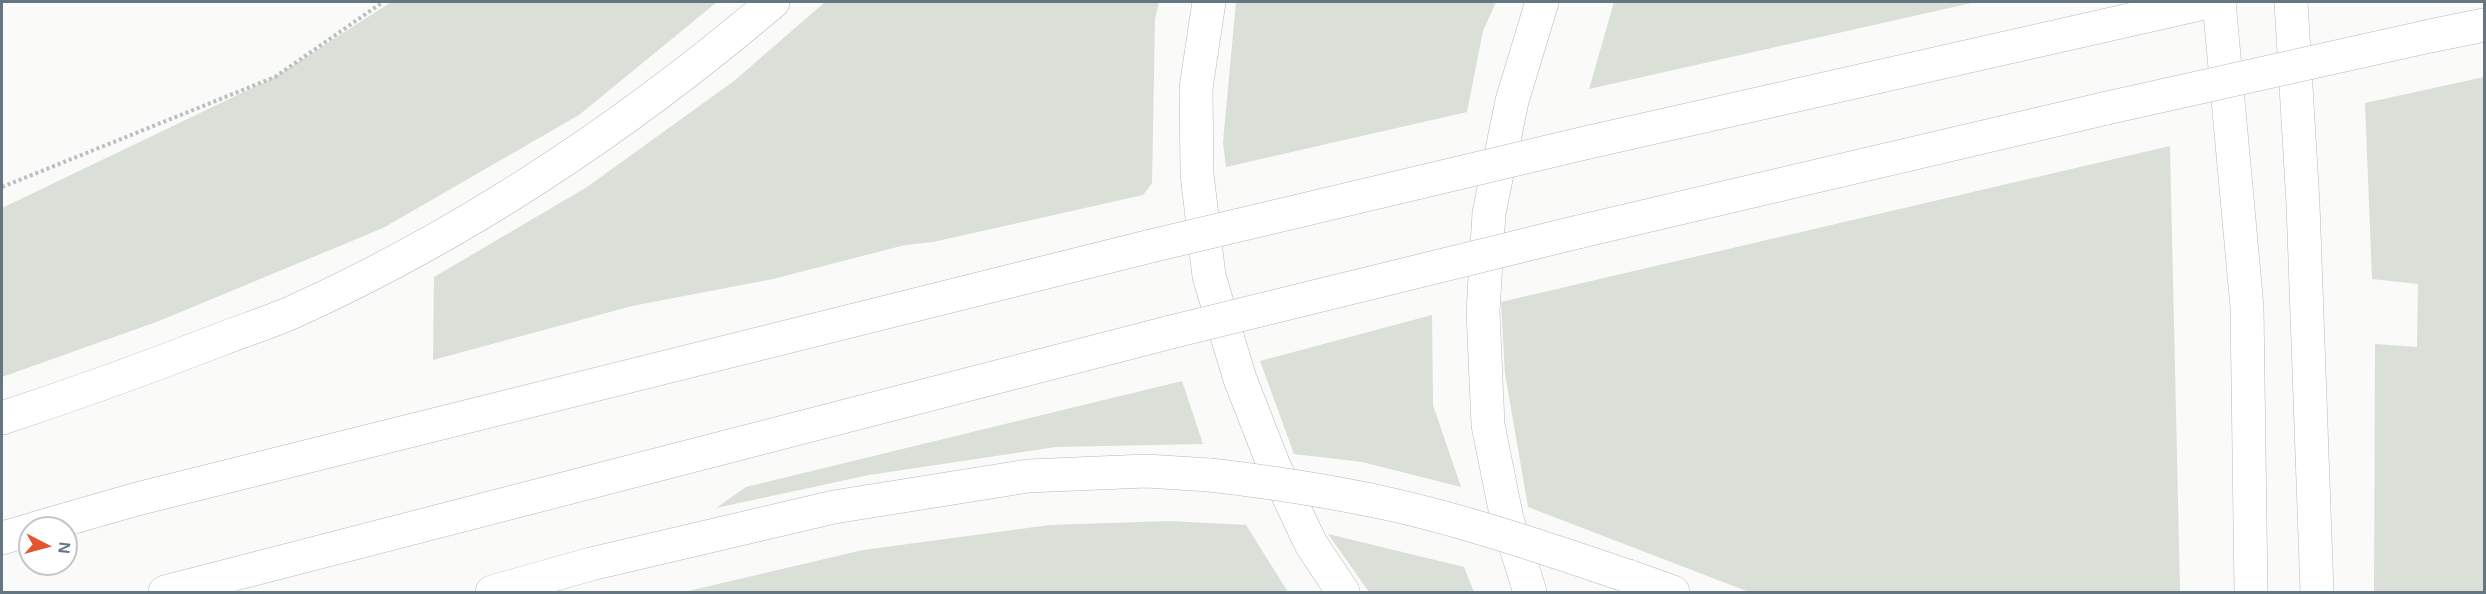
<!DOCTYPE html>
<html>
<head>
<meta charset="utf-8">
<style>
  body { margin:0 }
  #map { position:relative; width:2486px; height:594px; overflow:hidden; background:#fafaf8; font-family:Helvetica,sans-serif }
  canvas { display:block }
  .frame { position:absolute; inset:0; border:3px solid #657683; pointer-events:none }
  .north { position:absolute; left:18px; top:516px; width:60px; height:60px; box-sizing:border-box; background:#fff; border:2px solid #c1c8cd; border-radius:50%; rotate:96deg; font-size:16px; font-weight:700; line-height:24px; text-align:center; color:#657683 }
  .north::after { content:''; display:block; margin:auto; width:21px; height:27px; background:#e4572e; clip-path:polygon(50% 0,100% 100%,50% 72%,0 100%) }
</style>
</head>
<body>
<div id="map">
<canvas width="2486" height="594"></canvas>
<div class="frame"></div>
<div class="north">N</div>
</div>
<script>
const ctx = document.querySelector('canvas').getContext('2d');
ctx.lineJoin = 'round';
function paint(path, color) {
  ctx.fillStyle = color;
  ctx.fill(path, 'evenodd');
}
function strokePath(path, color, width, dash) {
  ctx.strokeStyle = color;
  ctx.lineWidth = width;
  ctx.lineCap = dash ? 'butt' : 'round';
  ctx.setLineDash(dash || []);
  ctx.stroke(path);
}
const green = new Path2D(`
  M391,2h326l-138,113 -196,113 -224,93 -157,56v-169l273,-131z
  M825,2h334l-4,17 -3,164 -9,12 -210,47 -28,3 -132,34 -141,27 -199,54 1,-83 153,-90 147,-106z
  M1236,2h260l-13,29 -16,81 -241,55 -3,-25z
  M1614,2h362l-387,87z
  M2484,77v515h-110l1,-248 42,3 1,-63 -46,-5 -7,-176z
  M2170,146l10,446h-431l-221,-85 -23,-133 -4,-72z
  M1432,315l1,90 28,82 -99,-25 -68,-8 -34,-93z
  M1182,381l21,63 -147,3 -187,28 -153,33 30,-21z
  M1170,521l76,4 42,67h-604l179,-42 187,-25z
  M1328,534l136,33 10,25h-105z`);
const path = new Path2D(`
  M2,187l273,-110 108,-75`);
const motorway = new Path2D(`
  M1209,2l-13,86 1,86 12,102 31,103 34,87 37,78 32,48
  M2219,2l28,305 4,285
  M2291,2l12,202 14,388
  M2430,36l54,-11
  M1585,143l624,-141
  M1578,232l529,-124
  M2,418c73,-24 145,-50 217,-78 25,-10 52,-18 76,-29 174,-79 333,-186 478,-309
  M36,528l101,-29 1014,-253
  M2,538l28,-8
  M1628,576l45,16
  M165,592l1006,-260
  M492,592l99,-28 243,-57 194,-31 118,-5 64,4
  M1530,592l-23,-73 -19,-94 -5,-114 6,-98 23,-112 30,-99`);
const motorwayBridge = new Path2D(`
  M2107,108l323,-72
  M1151,246l434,-103
  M1171,332l407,-100
  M1210,475c60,7 120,16 179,29 81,18 161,46 239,72`);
paint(green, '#dadfd7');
strokePath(motorway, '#b4b9bd', 34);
strokePath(path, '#bbbfc2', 4, [3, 3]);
strokePath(motorway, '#fff', 33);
strokePath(motorwayBridge, '#b4b9bd', 34, []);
strokePath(motorwayBridge, '#fff', 33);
</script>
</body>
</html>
